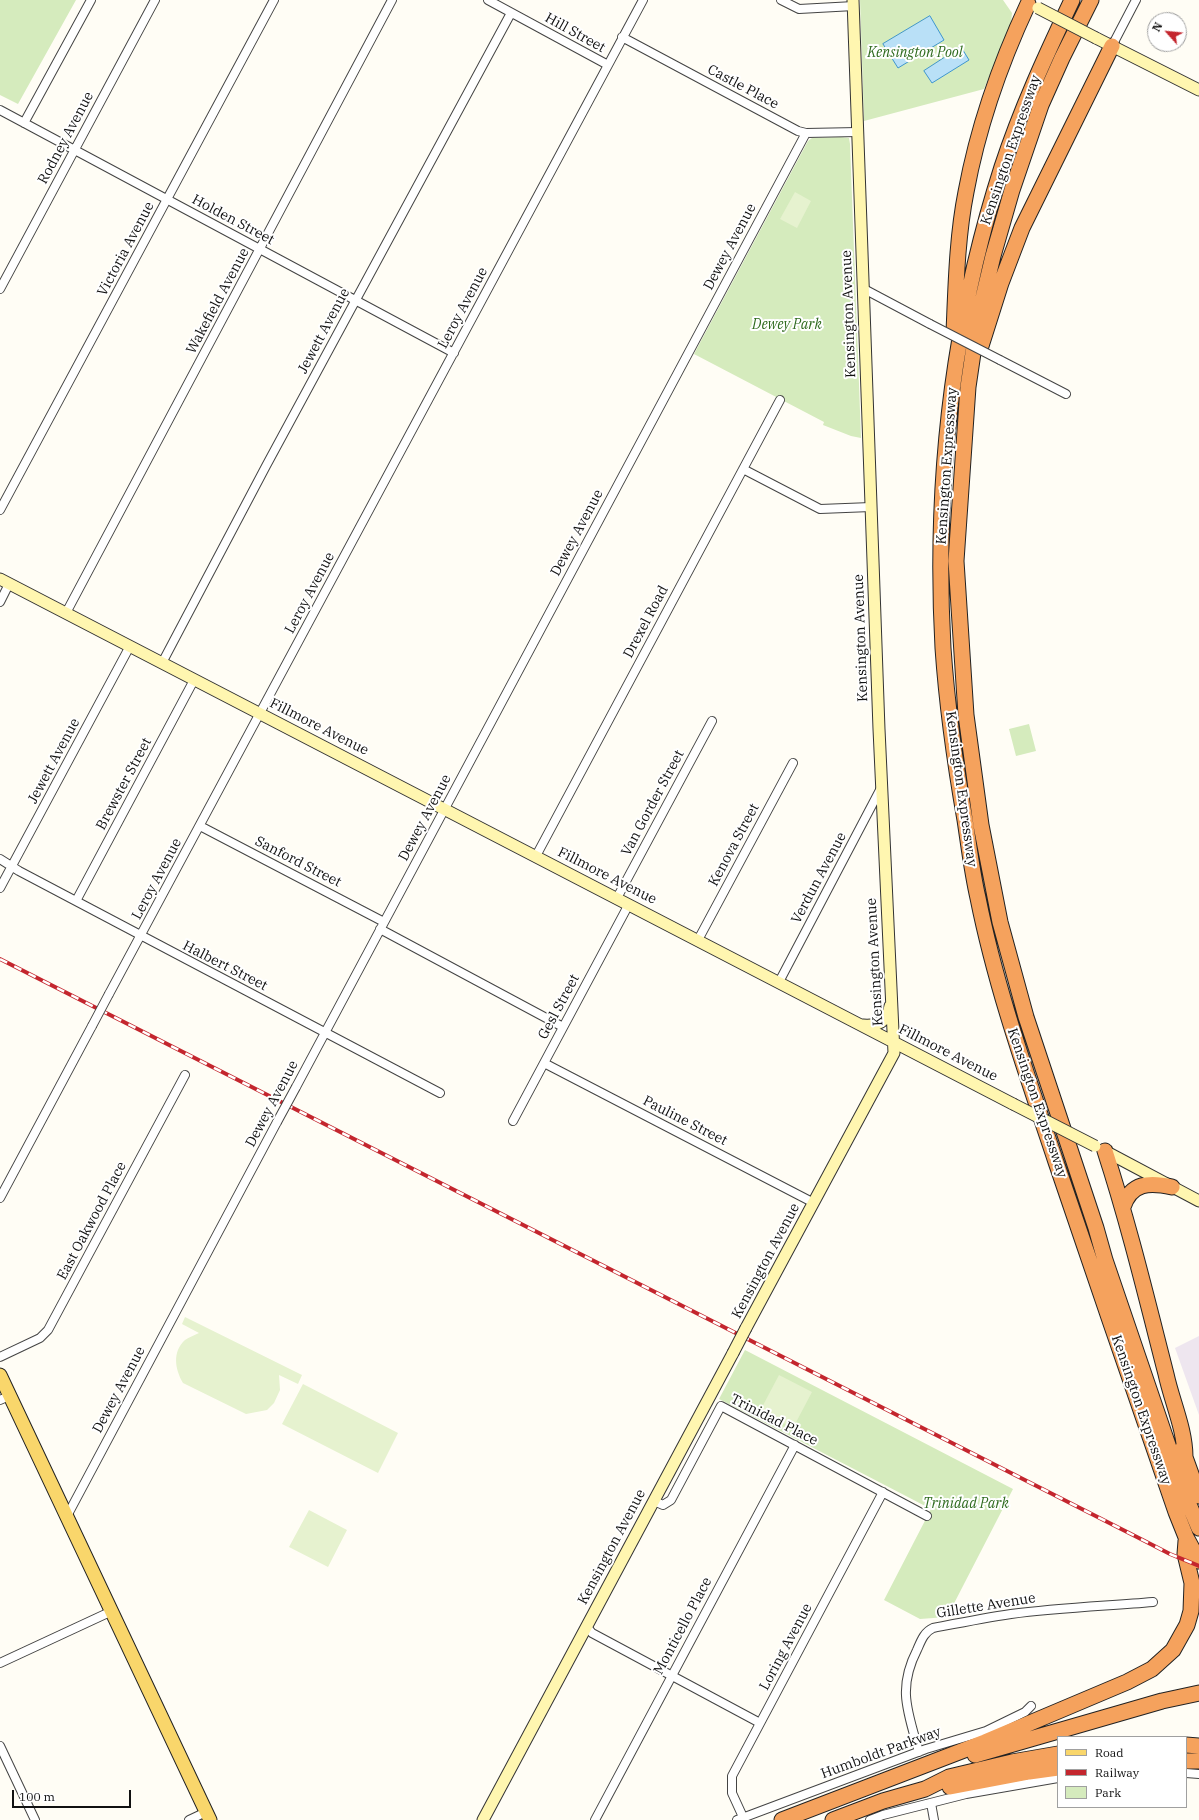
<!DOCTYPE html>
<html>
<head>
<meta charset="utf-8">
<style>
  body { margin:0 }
  #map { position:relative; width:1199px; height:1820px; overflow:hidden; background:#fffdf5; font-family:"IBM Plex Serif",serif }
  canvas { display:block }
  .legend { position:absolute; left:1057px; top:1736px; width:130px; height:72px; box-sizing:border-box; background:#fff; border:1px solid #a0a0a0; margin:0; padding:5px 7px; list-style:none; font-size:12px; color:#111 }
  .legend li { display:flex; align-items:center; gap:8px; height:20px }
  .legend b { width:20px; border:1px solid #a0a0a0 }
  .north { position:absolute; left:1147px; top:12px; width:40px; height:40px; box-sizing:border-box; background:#fff; border:1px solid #a0a0a0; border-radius:50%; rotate:297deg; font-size:11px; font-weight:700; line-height:16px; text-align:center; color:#111 }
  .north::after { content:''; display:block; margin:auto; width:14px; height:18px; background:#c4262e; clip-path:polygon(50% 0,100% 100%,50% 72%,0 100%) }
  .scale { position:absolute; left:12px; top:1790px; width:119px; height:18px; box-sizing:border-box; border:2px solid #111; border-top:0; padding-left:5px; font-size:12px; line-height:14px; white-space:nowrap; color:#111; -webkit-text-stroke:3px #fff; paint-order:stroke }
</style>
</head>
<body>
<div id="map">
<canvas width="1199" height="1820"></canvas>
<ul class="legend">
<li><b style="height:5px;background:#f9d66b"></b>Road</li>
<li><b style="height:5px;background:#c4262e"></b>Railway</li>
<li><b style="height:11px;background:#d5ebbd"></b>Park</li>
</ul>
<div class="north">N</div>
<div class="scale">100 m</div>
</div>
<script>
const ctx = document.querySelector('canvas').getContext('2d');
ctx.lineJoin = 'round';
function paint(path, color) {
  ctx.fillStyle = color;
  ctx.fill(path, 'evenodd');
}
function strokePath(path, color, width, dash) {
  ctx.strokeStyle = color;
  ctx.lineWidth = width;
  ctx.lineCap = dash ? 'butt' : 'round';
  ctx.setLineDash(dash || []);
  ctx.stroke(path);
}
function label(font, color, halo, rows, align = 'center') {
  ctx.font = font + ' "IBM Plex Serif",serif';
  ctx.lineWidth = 4;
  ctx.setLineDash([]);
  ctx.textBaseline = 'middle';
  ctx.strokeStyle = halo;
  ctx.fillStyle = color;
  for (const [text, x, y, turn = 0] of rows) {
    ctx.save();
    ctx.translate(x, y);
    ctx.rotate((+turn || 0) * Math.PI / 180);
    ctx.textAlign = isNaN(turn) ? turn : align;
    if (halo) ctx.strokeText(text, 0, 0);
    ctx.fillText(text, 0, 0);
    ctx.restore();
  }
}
const industrial = new Path2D(`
  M1199,1336v79l-24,-67z`);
const green = new Path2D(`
  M0,0h76l-58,104 -18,-9z
  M860,0h143l9,13 -1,10 -27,66 -120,32z
  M841,137l8,1 1,6 11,294 -10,-2 -28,-11 1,-3 -130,-68 114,-213 4,-3z
  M1029,724l7,27 -20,5 -7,-27z
  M745,1350l268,139 -66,128 -27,2 -36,-19 47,-91 -212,-110z`);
const pitch = new Path2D(`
  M795,192l16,9 -14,27 -17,-9z
  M185,1317l117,58 -4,9 -19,-9 1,15 -6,13 -7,7 -21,4 -63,-31c-8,-14 -11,-31 2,-43 4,-3 10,-5 14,-7l-17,-9z
  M779,1375l33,17 -19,36 -33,-17z
  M303,1384l95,49 -20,40 -96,-49z
  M309,1510l38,20 -19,37 -39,-20z`);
const water = new Path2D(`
  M930,16l14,24 -46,28 -15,-24z
  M961,47l8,13 -37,23 -8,-12z`);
const street = new Path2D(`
  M488,0l120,65
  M781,0l18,9 55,-3
  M622,37l176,94 8,2 52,-1
  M1112,46l24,-46
  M0,110l454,243
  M24,123l67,-123
  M0,289l155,-289
  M864,289l66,35
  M1000,360l66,34
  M743,469l77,40 51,-2
  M0,510l274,-510
  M0,602l9,-18
  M66,613l326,-613
  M162,663l104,-197 245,-453
  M200,826l184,96
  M536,856l244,-456
  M0,859l19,12 421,222
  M0,888l130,-242
  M617,898l95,-177
  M76,901l118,-221
  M380,929l183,98
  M698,940l95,-177
  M779,982l102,-194
  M109,994l534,-994
  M544,1063l270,140
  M296,1087l510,-954
  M513,1121l116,-217
  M0,1198l92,-172
  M0,1357l40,-19 8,-8 137,-255
  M0,1400l9,-4
  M654,1501l9,4 8,-5 50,-94 206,110
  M67,1516l210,-394
  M587,1627l5,6 168,90
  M0,1663l112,-52
  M0,1746l35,74
  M919,1752c-11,-40 -22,-63 -2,-102 4,-9 7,-18 16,-22 26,-5 51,-10 78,-14 47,-6 95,-8 142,-12
  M1186,1773l13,1
  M931,1803l3,17
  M743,1817l-11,-24v-17l151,-284
  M189,1820l17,-8
  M595,1820l200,-375
  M737,1820l189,-71 60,-18 39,-19 6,-6
  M870,1820l13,-5 83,-21 92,-16`);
const secondary = new Path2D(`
  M1096,38l103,52
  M0,579l1013,525
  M863,1025c16,1 24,-3 27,-19
  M1103,1150l96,51
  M746,1328l148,-275 -15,-324 -26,-729
  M483,1820l250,-467`);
const primary = new Path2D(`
  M0,1375l210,445`);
const highway = new Path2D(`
  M1072,0c-26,55 -51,109 -70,167 -50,156 -68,318 -59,481 4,58 12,115 22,172 4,26 7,52 13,78 18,90 49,177 78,264 40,117 79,233 120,350l10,25 13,24
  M1091,0l-29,58 -21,47 -29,85 -19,66 -15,63 -10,68 -12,174 10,154 15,110 19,97 26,95 70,211 9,32 80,235 14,33
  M954,332c2,-46 3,-95 12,-140 12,-65 34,-128 62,-188
  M981,346l20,-63 21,-55 90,-182
  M1105,1151c24,74 42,149 61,223 6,28 19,55 19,83
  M1123,1207c8,-25 27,-25 49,-20
  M1182,1449l17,47
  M1186,1745l13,1
  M975,1755l187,-54 37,-8
  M1186,1761h13
  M950,1787l79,-15 29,-4
  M782,1820l203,-78 142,-60 25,-13 21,-19 14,-25 4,-14 1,-28 -7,-29 1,-13
  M833,1820l50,-19 42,-12 24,-12 63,-15 46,-8`);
const rail = new Path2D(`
  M0,959l1133,576 37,19 29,12`);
const streetBridge = new Path2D(`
  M930,324l70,36
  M92,1026l17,-32
  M277,1122l19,-35`);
const secondaryBridge = new Path2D(`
  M1038,8l58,30
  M1013,1104l82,42
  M733,1353l13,-25`);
const streetNames = [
  ["Hill Street",575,33,29],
  ["Castle Place",743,87,28],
  ["Rodney Avenue",66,138,-62],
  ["Kensington Expressway",1011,150,-71],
  ["Holden Street",233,220,28],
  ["Dewey Avenue",730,247,-62],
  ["Victoria Avenue",126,249,-62],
  ["Wakefield Avenue",218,301,-62],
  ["Leroy Avenue",463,308,-62],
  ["Kensington Avenue",849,314,-92],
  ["Jewett Avenue",324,331,-62],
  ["Kensington Expressway",947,466,-86],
  ["Dewey Avenue",577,533,-62],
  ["Leroy Avenue",310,593,-62],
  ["Drexel Road",646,622,-62],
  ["Kensington Avenue",861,638,-92],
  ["Fillmore Avenue",319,727,27],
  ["Jewett Avenue",54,761,-62],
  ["Brewster Street",124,784,-62],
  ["Kensington Expressway",961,789,82],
  ["Van Gorder Street",653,803,-62],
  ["Dewey Avenue",425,818,-62],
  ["Kenova Street",734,845,-62],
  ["Sanford Street",298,862,27],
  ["Fillmore Avenue",607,876,27],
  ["Verdun Avenue",819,878,-62],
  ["Leroy Avenue",157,879,-62],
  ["Kensington Avenue",875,962,-93],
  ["Halbert Street",225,966,27],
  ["Gesl Street",559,1007,-62],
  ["Fillmore Avenue",948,1053,27],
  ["Kensington Expressway",1037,1103,71],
  ["Dewey Avenue",272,1104,-62],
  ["Pauline Street",685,1121,27],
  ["East Oakwood Place",92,1221,-62],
  ["Kensington Avenue",766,1261,-62],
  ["Dewey Avenue",119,1390,-62],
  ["Kensington Expressway",1141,1410,71],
  ["Trinidad Place",774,1420,27],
  ["Kensington Avenue",612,1547,-62],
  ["Gillette Avenue",986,1606,-9],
  ["Monticello Place",683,1626,-62],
  ["Loring Avenue",786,1647,-62],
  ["Humboldt Parkway",881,1753,-20]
];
const parkNames = [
  ["Kensington Pool",915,53],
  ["Dewey Park",787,325],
  ["Trinidad Park",966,1504]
];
paint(industrial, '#eee6ef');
paint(green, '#d5ebbd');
paint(pitch, '#e6f2cf');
paint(water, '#b9e0f7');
strokePath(water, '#3f96cf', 1);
strokePath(street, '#444', 10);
strokePath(secondary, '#333', 13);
strokePath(primary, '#222', 15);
strokePath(highway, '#222', 17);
strokePath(street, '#fff', 8);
strokePath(secondary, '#fff6b0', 11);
strokePath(primary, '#f9d66b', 13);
strokePath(highway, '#f5a25d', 15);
strokePath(rail, '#c4262e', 4);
strokePath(rail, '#fff', 2.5, [8]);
strokePath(streetBridge, '#444', 10, []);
strokePath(secondaryBridge, '#333', 13, []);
strokePath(streetBridge, '#fff', 8);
strokePath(secondaryBridge, '#fff6b0', 11);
label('14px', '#111', '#fff', streetNames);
label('italic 14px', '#2f6b1f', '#fff', parkNames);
</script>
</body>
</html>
